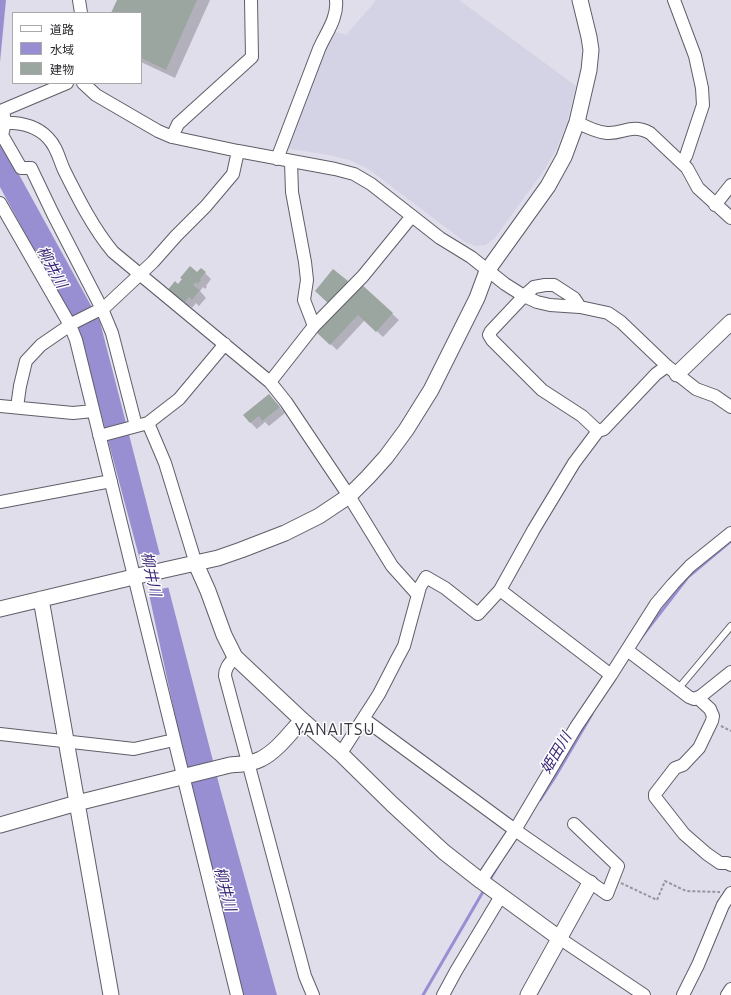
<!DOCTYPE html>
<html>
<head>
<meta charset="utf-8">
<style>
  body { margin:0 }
  #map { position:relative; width:731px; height:995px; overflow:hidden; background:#dfdeea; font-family:Ubuntu,"Noto Sans JP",sans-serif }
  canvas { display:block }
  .legend { position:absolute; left:12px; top:12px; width:130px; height:72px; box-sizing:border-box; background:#fff; border:1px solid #a9a9ab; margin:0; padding:5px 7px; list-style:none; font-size:12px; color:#28272c }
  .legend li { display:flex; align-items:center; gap:8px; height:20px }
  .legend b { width:20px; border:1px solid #a9a9ab }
</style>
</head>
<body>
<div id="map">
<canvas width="731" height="995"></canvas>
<ul class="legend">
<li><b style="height:5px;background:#fff"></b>道路</li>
<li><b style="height:11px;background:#988fd3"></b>水域</li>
<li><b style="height:11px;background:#9ba6a0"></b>建物</li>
</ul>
</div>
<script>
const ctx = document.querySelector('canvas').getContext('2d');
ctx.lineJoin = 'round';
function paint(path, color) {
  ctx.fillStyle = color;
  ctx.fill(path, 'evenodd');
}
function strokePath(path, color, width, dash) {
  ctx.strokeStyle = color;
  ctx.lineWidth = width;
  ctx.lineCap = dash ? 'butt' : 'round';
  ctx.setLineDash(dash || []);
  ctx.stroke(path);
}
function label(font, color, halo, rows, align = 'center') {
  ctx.font = font + ' Ubuntu,"Noto Sans JP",sans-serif';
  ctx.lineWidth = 3;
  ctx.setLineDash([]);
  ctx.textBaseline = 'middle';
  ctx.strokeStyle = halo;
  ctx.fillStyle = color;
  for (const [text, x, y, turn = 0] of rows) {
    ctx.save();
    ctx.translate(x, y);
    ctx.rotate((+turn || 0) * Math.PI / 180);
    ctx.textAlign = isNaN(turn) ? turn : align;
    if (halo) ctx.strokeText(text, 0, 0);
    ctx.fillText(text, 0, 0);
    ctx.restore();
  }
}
const built = new Path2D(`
  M375,0h84l117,86 -9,37 -11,27 -11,19 -51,70 -9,6 -9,1 -11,-4 -95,-72 -20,-10 -21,-5 -44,-7 40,-97 10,-19 11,3 28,-32z`);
const water = new Path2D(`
  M0,0h6l-6,62z
  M0,140l100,182 120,466 57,207h-37l-52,-219 -39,-182 -69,-259 -80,-148z`);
const pier = new Path2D(`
  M162,554l9,33 -25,5 -8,-33z`);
const shadow = new Path2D(`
  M118,0h92l-35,78 -34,-16v-49h-29z
  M334,270l21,20 5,-6 39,36 -16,17 -18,-17 -28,30 -14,-13 13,-27 -20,-19z
  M205,273l6,6 -5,7 1,1 -2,2 -2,-2 -3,4 6,7 -7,8 -3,-3 -4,5 -2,-2 -2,2 -13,-11 4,-12 18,-11z
  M269,395l16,18 -16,13 -4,-4 -8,7 -7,-7z`);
const stream = new Path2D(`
  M640,639l48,-62 43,-36
  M540,800l15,-23 37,-63
  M489,881l10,-17
  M423,995l61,-105`);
const building = new Path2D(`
  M117,0h80l-31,70 -25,-12v-45h-30z
  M190,266l7,6 4,-4 5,4 -6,7 1,1 -3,4 -2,-2 -3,3 7,5 -8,10 -3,-3 -4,5 -2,-2 -2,2 -14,-11 8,-10 3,3 4,-5 -2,-1z
  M333,269l15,12 -19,23 -14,-13z
  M360,283l33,30 -17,19 -18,-17 -28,30 -15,-14z
  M269,394l11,13 -18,14 -3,-5 -9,7 -7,-8z`);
const path = new Path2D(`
  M721,726l10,5
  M621,883l36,17 8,-19 21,10 34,1`);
const service = new Path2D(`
  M678,689l53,-63`);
const minor = new Path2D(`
  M79,0l2,13
  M674,0l21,56 7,32 1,17 -17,51 -4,6
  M67,83l-64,27 2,13 -3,12 19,33h10l22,46 49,95 10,24 24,93
  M83,83l13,12 62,36 14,6 66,14 97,18 19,5 17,10 69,54 31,19 34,27 19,12 13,6 13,3 30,2 28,6 13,9 46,44 29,23 19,7 16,11
  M577,122c9,5 19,10 30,11 17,1 24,-10 43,0l37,35 11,20 33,30
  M0,123c17,-1 36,2 48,15 9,9 11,21 16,32 14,28 29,58 49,82l157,130 16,20 63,94 43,70 26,29
  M172,137l6,-13 74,-67 -1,-57
  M277,159c14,-37 28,-74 42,-110 7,-16 19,-31 17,-49
  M291,162l1,30 13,70 2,18 -3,20 10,26
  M0,203l70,122 6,15 161,655
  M715,205l16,-20
  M580,307l-6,-9 -20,-13h-9l-11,2 -10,9 -33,35 -2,4 3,5 50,50 40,26 16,15
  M270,382l44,-56 49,-50 49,-60
  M0,406l73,7 20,-2
  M17,407l3,-21 6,-25 15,-16 32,-22 32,-16 48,-45 23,-26 30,-30 27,-32 5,-23
  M148,423l17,40 31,101
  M99,435h4l45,-12 31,-24 46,-55
  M0,502l111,-21
  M500,590l111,85
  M627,650l62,47 5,2 7,-3 30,-24
  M235,657c-5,6 -10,10 -10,19l80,300 8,19
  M698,698l12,11 3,7 -1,5 -13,27 -16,17 -8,3 -20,26v3l29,37 23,20 13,9h7l4,2
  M364,719l151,111 92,64 11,-28 -44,-42
  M0,734l134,15 40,-9
  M340,753l5,-6 34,-53 18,-35 7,-13 16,-59 6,-10 19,11 33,26 22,-24 34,-61 40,-66 24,-32 6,-2 52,-55 11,-8
  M481,881l34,-51 61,-103 35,-52 45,-71 17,-20 17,-18 41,-33
  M559,938l85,57
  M443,995l13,-24 45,-75
  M683,995l15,-30 25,-60 8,-12
  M727,995l4,-6`);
const tertiary = new Path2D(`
  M677,374l54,-52
  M196,564l12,27 16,44 11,22 67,63 38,33 52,51 52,48 37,29 78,57
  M41,599l70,396
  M0,609l142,-34 76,-17 23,-8 44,-17 34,-17 30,-20 19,-19 18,-20 20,-27 25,-40 46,-92 10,-27 61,-85 16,-29 13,-35 12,-52 2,-20 -2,-13 -9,-37
  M0,825l77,-22 153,-38c11,-1 22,-1 31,-6 16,-8 29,-26 41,-39
  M528,995l62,-112`);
const waterNames = [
  ["柳井川",52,267,62],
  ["柳井川",151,574,78],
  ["姫田川",556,753,-59],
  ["柳井川",225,889,75]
];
const quarterNames = [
  ["YANAITSU",335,730]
];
paint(built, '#d4d2e5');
paint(water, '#988fd3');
paint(pier, '#dfdeea');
paint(shadow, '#0003');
strokePath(stream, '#988fd3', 3);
paint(building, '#9ba6a0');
strokePath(service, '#5f5e68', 8);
strokePath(minor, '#5f5e68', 14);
strokePath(tertiary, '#5f5e68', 17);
strokePath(path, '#96959f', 2, [3, 2]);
strokePath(service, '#fff', 6);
strokePath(minor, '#fff', 12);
strokePath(tertiary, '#fff', 15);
label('italic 15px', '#3d2878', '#fff', waterNames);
ctx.letterSpacing = '1px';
label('16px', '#393842', '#fff', quarterNames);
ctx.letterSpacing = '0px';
</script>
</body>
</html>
